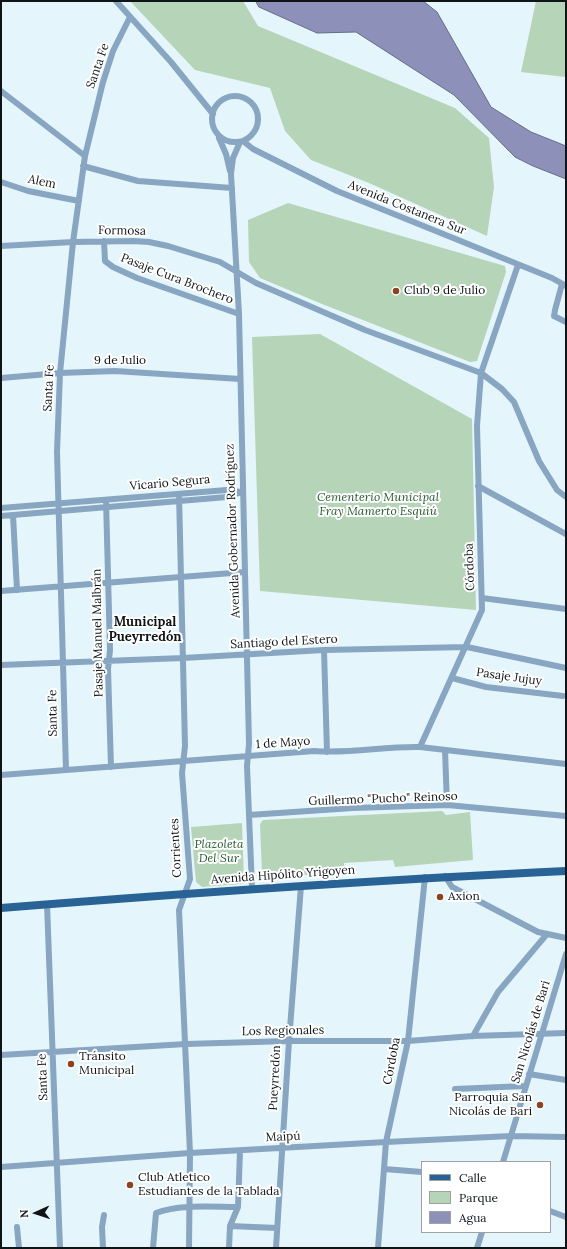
<!DOCTYPE html>
<html>
<head>
<meta charset="utf-8">
<style>
  body { margin:0 }
  #map { position:relative; width:567px; height:1249px; overflow:hidden; background:#e4f6fb; font-family:Lora,serif }
  canvas { display:block }
  .frame { position:absolute; inset:0; border:2px solid #0f1517; pointer-events:none }
  .legend { position:absolute; left:421px; top:1161px; width:130px; height:72px; box-sizing:border-box; background:#fff; border:1px solid #9fa1a2; margin:0; padding:5px 7px; list-style:none; font-size:12px; color:#0f1517 }
  .legend li { display:flex; align-items:center; gap:8px; height:20px }
  .legend b { width:20px; border:1px solid #9fa1a2 }
  .north { position:absolute; left:16px; top:1193px; width:40px; height:40px; -webkit-text-stroke:3px #fff; paint-order:stroke; rotate:267deg; font-size:11px; font-weight:700; line-height:16px; text-align:center; color:#0f1517 }
  .north::after { content:''; display:block; margin:auto; width:14px; height:18px; background:#0f1517; clip-path:polygon(50% 0,100% 100%,50% 72%,0 100%) }
</style>
</head>
<body>
<div id="map">
<canvas width="567" height="1249"></canvas>
<div class="frame"></div>
<ul class="legend">
<li><b style="height:5px;background:#296396"></b>Calle</li>
<li><b style="height:11px;background:#b6d4b8"></b>Parque</li>
<li><b style="height:11px;background:#8d90b8"></b>Agua</li>
</ul>
<div class="north">N</div>
</div>
<script>
const ctx = document.querySelector('canvas').getContext('2d');
ctx.lineJoin = 'round';
function paint(path, color) {
  ctx.fillStyle = color;
  ctx.fill(path, 'evenodd');
}
function strokePath(path, color, width, dash) {
  ctx.strokeStyle = color;
  ctx.lineWidth = width;
  ctx.lineCap = dash ? 'butt' : 'round';
  ctx.setLineDash(dash || []);
  ctx.stroke(path);
}
function label(font, color, halo, rows, align = 'center') {
  ctx.font = font + ' Lora,serif';
  ctx.lineWidth = 4;
  ctx.setLineDash([]);
  ctx.textBaseline = 'middle';
  ctx.strokeStyle = halo;
  ctx.fillStyle = color;
  for (const [text, x, y, turn = 0] of rows) {
    ctx.save();
    ctx.translate(x, y);
    ctx.rotate((+turn || 0) * Math.PI / 180);
    ctx.textAlign = isNaN(turn) ? turn : align;
    if (halo) ctx.strokeText(text, 0, 0);
    ctx.fillText(text, 0, 0);
    ctx.restore();
  }
}
const green = new Path2D(`
  M130,1h113l15,25 197,82 34,30 5,49 -7,49 -118,-53 -58,-23 -26,-29 -15,-43 -75,-18z
  M536,1h30v76l-45,-5z
  M288,203l217,63 1,6 -29,89 -7,1 -148,-58 -62,-26 -11,-16 -1,-42z
  M320,334l152,85 4,191 -216,-19 -8,-254z
  M442,811l4,4 24,-3 3,48 -78,7 -2,-7 -49,3 1,11 -79,2 -4,-1 -2,-51 3,-4z
  M242,823l2,59 -3,2 -39,3 -6,-5 -5,-55z`);
const water = new Path2D(`
  M256,1h167l14,11 54,95 40,25 35,14v33l-33,-13 -18,-9 -61,-62 -98,-63 -39,1 -58,-26z`);
const minor = new Path2D(`
  M116,1l55,61 42,52
  M1,91l84,65
  M212 119a23 23 0 1 1 46 0a23 23 0 1 1-46 0Z
  M219,138l7,16 4,17
  M243,141l10,8 84,42 215,87 14,8
  M240,142l-7,16 -2,16 8,140 10,430 -2,22 5,122
  M83,166l55,15 94,7
  M1,182l27,9 51,10
  M104,241l1,20 8,6 24,11 102,36
  M1,246l72,-4 60,-1 16,1 19,4 52,16 36,21 109,47 116,43 21,16 12,13 25,59 18,29 9,7
  M562,284l-7,26 -1,6 12,6
  M1,378l59,-5 55,-2 125,8
  M478,486l88,48
  M179,494l6,252 -3,27 8,106 -11,31 11,243 -1,95
  M106,500l4,150 -2,19 3,98
  M1,508l226,-18 14,2
  M13,515l4,75
  M1,516l226,-19 15,-5
  M1,591l244,-19
  M482,598l84,11
  M324,650l3,102
  M1,665l182,-7 141,-8 143,-3 99,21
  M452,678l34,9 77,9
  M420,747l62,-137 -5,-184 4,-53 37,-108
  M445,750l2,55
  M66,770l-9,-318 3,-79 13,-131 12,-86 18,-74 10,-31 17,-34
  M1,775l313,-24c36,3 71,-5 106,-4l146,17
  M249,815l104,-7 94,-3 119,11
  M445,876l7,11 86,45 28,6
  M47,904l13,344
  M473,1036l25,-44 49,-58
  M1,1055l185,-11 103,-3h119l65,-5 93,-3
  M529,1074l37,6
  M455,1089l70,-3
  M503,1162l63,-208
  M1,1167l189,-14 196,-11 125,-6 55,1
  M384,1169l38,3
  M550,1211l16,6
  M230,1226l47,2
  M17,1227l2,21
  M103,1248l-1,-21 2,-12
  M153,1248l3,-35c23,-9 57,-6 82,-6
  M229,1248l1,-22 8,-19 2,-56
  M276,1248l13,-207 12,-155
  M378,1248l8,-106 22,-101 17,-164
  M477,1248l5,-16`);
const major = new Path2D(`
  M1,908c188,-15 376,-28 565,-37`);
const markers = [
  [396,291,4,"#8b4420"],
  [440,897,4,"#8b4420"],
  [71,1064,4,"#8b4420"],
  [540,1105,4,"#8b4420"],
  [130,1185,4,"#8b4420"]
];
const streetNames = [
  ["Santa Fe",98,66,-71],
  ["Alem",42,182,12],
  ["Avenida Costanera Sur",407,208,22],
  ["Formosa",122,231,1],
  ["Pasaje Cura Brochero",177,279,21],
  ["9 de Julio",120,361],
  ["Santa Fe",49,388,-87],
  ["Vicario Segura",170,483,-5],
  ["Avenida Gobernador Rodríguez",233,531,-92],
  ["Córdoba",470,567,-92],
  ["Pasaje Manuel Malbrán",98,633,-91],
  ["Santiago del Estero",284,642,-3],
  ["Pasaje Jujuy",509,677,8],
  ["Santa Fe",53,713,-91],
  ["1 de Mayo",283,743,-4],
  ["Guillermo \"Pucho\" Reinoso",383,799,-2],
  ["Corrientes",176,848,-93],
  ["Avenida Hipólito Yrigoyen",283,875,-4],
  ["Los Regionales",283,1031,-1],
  ["San Nicolás de Bari",531,1032,-73],
  ["Córdoba",392,1061,-79],
  ["Santa Fe",43,1077,-92],
  ["Pueyrredón",275,1078,-87],
  ["Maipú",283,1137,-3]
];
const poiNames = [
  ["Club 9 de Julio",404,291],
  ["Axion",448,897],
  ["Tránsito",79,1057],
  ["Municipal",79,1071],
  ["Parroquia San",532,1098,"right"],
  ["Nicolás de Bari",532,1112,"right"],
  ["Club Atletico",138,1178],
  ["Estudiantes de la Tablada",138,1192]
];
const parkNames = [
  ["Cementerio Municipal",378,498],
  ["Fray Mamerto Esquiú",378,512],
  ["Plazoleta",219,845],
  ["Del Sur",219,859]
];
const neighbourhoodNames = [
  ["Municipal",145,622],
  ["Pueyrredón",145,637]
];
paint(green, '#b6d4b8');
paint(water, '#8d90b8');
strokePath(water, '#676b88', 1);
strokePath(minor, '#88a5c2', 6);
strokePath(major, '#296396', 8);
for (const [x, y, r, color] of markers) {
  const dot = new Path2D();
  dot.arc(x, y, r, 0, 2 * Math.PI);
  ctx.fillStyle = color;
  ctx.fill(dot);
  strokePath(dot, '#fff', 1.5);
}
label('12px', '#0f1517', '#fff', streetNames);
label('12px', '#0f1517', '#fff', poiNames, 'left');
label('italic 12px', '#27592e', '#fff', parkNames);
label('bold 13px', '#0f1517', '#fff', neighbourhoodNames);
</script>
</body>
</html>
